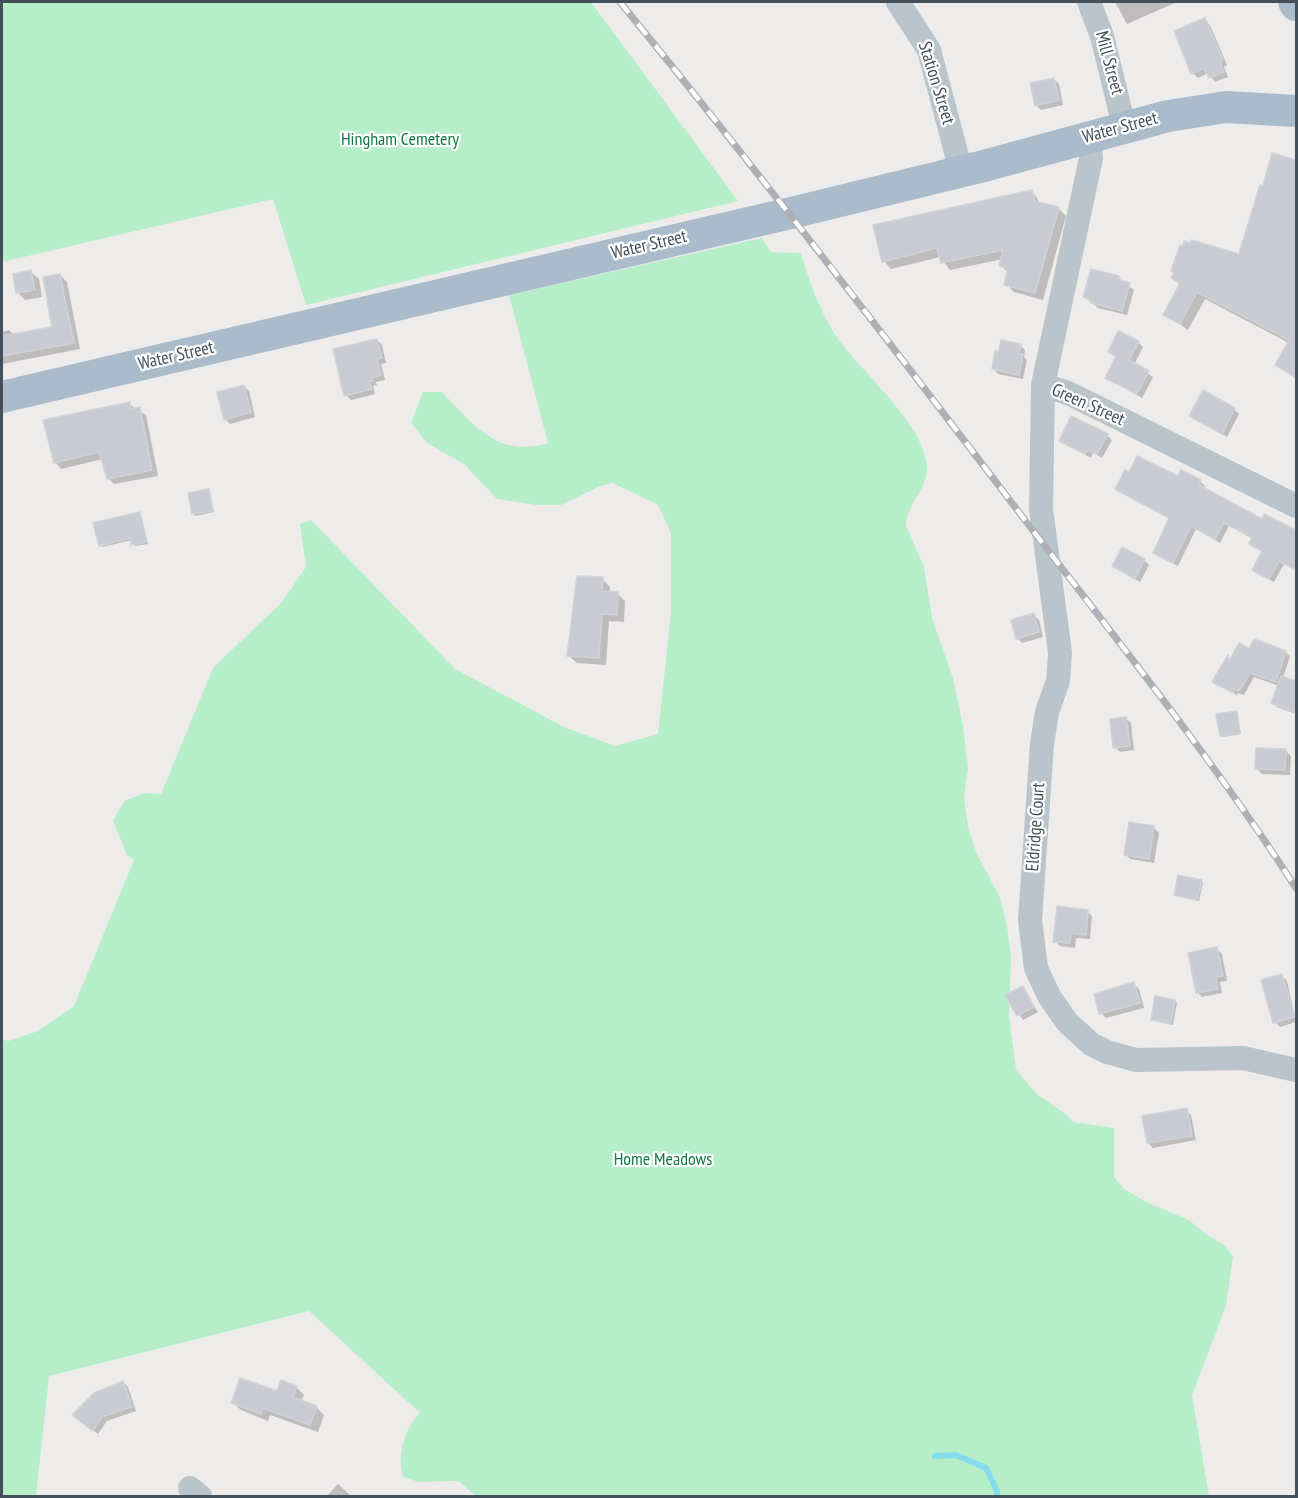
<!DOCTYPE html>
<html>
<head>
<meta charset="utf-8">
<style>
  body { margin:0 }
  #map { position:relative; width:1298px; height:1498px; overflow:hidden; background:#eeebeb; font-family:"PT Sans Narrow",sans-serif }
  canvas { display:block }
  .frame { position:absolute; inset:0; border:3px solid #445059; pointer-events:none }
</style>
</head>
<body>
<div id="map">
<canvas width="1298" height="1498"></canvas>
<div class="frame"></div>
</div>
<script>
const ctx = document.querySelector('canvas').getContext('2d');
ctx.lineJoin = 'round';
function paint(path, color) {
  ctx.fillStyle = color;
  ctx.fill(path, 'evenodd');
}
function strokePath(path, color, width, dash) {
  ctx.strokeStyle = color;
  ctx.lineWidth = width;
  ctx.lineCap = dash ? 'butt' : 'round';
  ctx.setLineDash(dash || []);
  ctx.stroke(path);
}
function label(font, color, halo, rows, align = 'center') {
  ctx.font = font + ' "PT Sans Narrow",sans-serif';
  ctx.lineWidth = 4.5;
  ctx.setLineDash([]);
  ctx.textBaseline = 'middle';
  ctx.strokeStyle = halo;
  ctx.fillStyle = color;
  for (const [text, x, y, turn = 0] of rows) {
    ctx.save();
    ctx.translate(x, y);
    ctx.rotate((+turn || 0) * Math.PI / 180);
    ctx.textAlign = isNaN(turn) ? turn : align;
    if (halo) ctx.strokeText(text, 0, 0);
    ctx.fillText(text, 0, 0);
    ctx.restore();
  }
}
const green = new Path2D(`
  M2,2h589l147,199 -432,104 -33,-106 -271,63z
  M762,238l9,14 30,1c8,28 18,55 33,80 23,36 91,90 93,134 1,23 -21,37 -21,59l18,41 8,51 21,60 10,48 5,42 -4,29 4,29 8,26 24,46 7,28 4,31 -2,59 7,54 22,25 29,20 6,7 41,6v49l10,12 24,14 41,17 19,16 15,8 10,12 -7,50 -34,89 17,101h-733l-18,-15 -39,1 -16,-5c-6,-22 1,-47 17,-64l-111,-102 -260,65 -13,120h-34v-457l6,2 30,-10 36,-25 60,-146 -7,-5 -14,-34 11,-20 21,-8 16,1 52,-126 69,-66 24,-35 -6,-43 11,-4 144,149 109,58 51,19 43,-12 13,-121v-80l-13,-28 -45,-22 -13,3 -39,19h-24l-40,-6 -33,-35 -37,-21 -16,-20 12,-31h19c33,34 55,66 106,51l-39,-148z`);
const shadow = new Path2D(`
  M1115,2h62l-50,22z
  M1205,20l5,5 17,40 -3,2 4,10 -13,5 -7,-9 -10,5 -5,-5z
  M1054,79l5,5 4,21 -22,5 -5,-5z
  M1273,155l23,6v218l-19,-14 12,-22 -84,-44 -17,31 -23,-16 16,-28 -8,-8 68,-22z
  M1032,191l9,13 17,4 8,8 -23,84 -29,-8 -8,-8 3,-11 -8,-7 2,-7 -53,11 -10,-13 -49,12 -7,-8z
  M31,272l8,7 3,18 -17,3 -8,-8z
  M60,275l7,7 13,67 -78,15v-32l7,-2 5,5 40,-7z
  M1119,278l15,12 -7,25 -29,-7 -13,-11z
  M377,340l5,5 4,18 -5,1 4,16 -9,2 1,3 -4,1 2,8 -24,6 -5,-5z
  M1138,342l5,5 -9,18 19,12 -11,21 -36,-20 11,-20 -7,-6z
  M1020,345l5,5 -1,7 3,3 -4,19 -25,-5 -4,-5z
  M244,386l5,5 6,26 -25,7 -5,-5z
  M129,404l17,11 12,61 -44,8 -6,-6 -5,-19 -42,10 -6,-7z
  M1234,409l5,5 -12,23 -36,-21z
  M1107,435l5,5 -10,18 -9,-5 -2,5 -31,-18z
  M1179,478l21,3 5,5 -2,3 59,32 3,-5 31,16v39l-12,-7 -10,18 -16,-8 -4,-5 9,-17 -12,-9 2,-4 -24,-13 -9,17 -24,-14 -18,37 -19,-9 -5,-5 16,-33 -53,-31z
  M208,490l6,22 -19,4 -2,-2z
  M140,514l8,30 -13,2 -3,-6 -30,7 -2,-2z
  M1144,560l5,5 -9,17 -27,-16z
  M602,579l8,8v6h7l8,8 -1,21 -15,-1 -3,44 -29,-2 -8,-7z
  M1034,615l5,5 4,17 -21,6 -5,-5z
  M1250,651l35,1 5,4 -8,25 14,6v27l-19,-7 -5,-5 7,-16 -25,-9 -10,18 -7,-2 1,3 -24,-14 14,-25 3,3z
  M1236,712l5,22 -18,3 -2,-2z
  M1126,718l5,5 3,27 -14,2 -5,-5z
  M1286,751l5,5 -1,19 -28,-1 -5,-5z
  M1154,828l5,5 -5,30 -24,-4 -5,-5z
  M1201,881l2,2 -4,18 -23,-7z
  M1087,911l5,5 -2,23 -14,-1 -1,10 -15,-2 -5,-5z
  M1217,949l5,5 5,27 -7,1 2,11 -20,4 -5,-5z
  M1282,976l5,5 9,41 -16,5 -5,-5z
  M1134,984l5,5 5,19 -38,10 -5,-5z
  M1022,988l16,24 -15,8 -16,-24z
  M1175,1001l2,2 -4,22 -20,-5z
  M1186,1110l5,5 5,25 -43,8 -5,-5z
  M123,1382l5,5 8,24 -29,10 -9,13 -19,-14z
  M296,1387l8,8 -3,7 15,5 8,8 -6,17 -48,-17 -2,6 -27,-11 -8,-7z
  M338,1484l11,10 2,2h-24z`);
const stream = new Path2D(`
  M935,1456l21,-1 30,13 11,23v5`);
const building = new Path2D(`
  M1205,18l18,42 -3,2 4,10 -15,6 -5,-10 -13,6 -17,-43z
  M1054,78l5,22 -24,6 -5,-23z
  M1272,153l24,7v217l-21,-12 14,-25 -92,-48 -17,32 -17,-9 17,-32 -9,-5 3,-5 -3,-2 9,-26 3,1 1,-5 6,2 1,-3 48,14 21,-69 3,1z
  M1032,190l3,11 24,6 -24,86 -31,-8 4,-17 -9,-2 4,-16 -62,13 -4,-15 -55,14 -9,-37z
  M1091,269l28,7 -1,4 12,3 -8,28 -31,-8 1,-3 -9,-3z
  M31,270l4,20 -19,3 -3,-19z
  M60,274l14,69 -72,13v-20l50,-9 -9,-50z
  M1118,331l21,10 -10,19 20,11 -12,23 -32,-16 11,-22 -8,-4z
  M377,339l5,19 -5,1 4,16 -9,3 1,3h-4l3,8 -28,7 -11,-47z
  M1001,340l20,4 -2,10h4l-4,21 -27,-6 3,-18h4z
  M244,385l7,27 -27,8 -7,-28z
  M1203,390l32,18 -13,26 -33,-18z
  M130,402l1,7 9,-2 12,63 -45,9 -8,-27 -45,11 -11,-43z
  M1071,416l37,18 -11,20 -9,-4 -3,4 -26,-13z
  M1137,456l41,20 3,-6 20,10 -2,5 63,34 2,-5 32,16v40l-17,-9 -10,18 -17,-9 10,-19 -13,-7 3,-7 -28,-14 -9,16 -24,-13 -18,37 -20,-10 16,-35 -54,-29 10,-19 4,2z
  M209,489l4,22 -21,3 -4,-21z
  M140,512l7,30 -16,3 -1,-7 -31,8 -6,-23z
  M1122,547l23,12 -10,20 -23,-13z
  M577,576l26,1 -1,14 16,1 -1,23 -15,-1 -3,44 -32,-2z
  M1034,613l5,19 -23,7 -5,-19z
  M1254,639l32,12 -10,31 -26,-9 -11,18 -6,-2 1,4 -22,-11 16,-27 1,6 10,-18 10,6z
  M1281,676l15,5v31l-25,-9z
  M1237,711l3,22 -20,3 -4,-22z
  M1126,717l4,29 -17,2 -3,-29z
  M1256,748l30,1 -1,21 -30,-1z
  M1129,822l25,4 -5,33 -25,-4z
  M1178,875l24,5 -5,20 -23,-5z
  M1057,906l31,4 -2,25 -15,-2 -1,10 -17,-1z
  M1217,947l6,29 -7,1 2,12 -22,4 -8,-40z
  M1282,974l13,43 -22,6 -12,-43z
  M1134,982l6,21 -41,11 -5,-20z
  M1023,986l11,21 -17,9 -12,-21z
  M1155,996l20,4 -4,24 -20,-4z
  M1187,1108l5,28 -45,7 -5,-27z
  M240,1378l37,13 4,-11 16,6 -4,11 24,9 -7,19 -47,-17 -2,6 -30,-11z
  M123,1381l9,26 -30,10 -9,14 -21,-16 22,-22z`);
const minor = new Path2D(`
  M898,2l31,48 32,121
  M1089,2l13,34 22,90
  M1089,136l2,22 -48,227 -2,124 19,144 -2,28 -11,31 -5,32 -12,176 6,48 13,28 18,26 24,22 16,8 29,8 107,-2 53,12
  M1043,385l25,8 228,113
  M190,1488l10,8`);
const major = new Path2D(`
  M1294,2l2,3
  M2,397l789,-184 189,-46 188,-51 58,-9 70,4`);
const rail = new Path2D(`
  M620,2c142,174 278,351 414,530 90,117 182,232 262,356`);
const streetNames = [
  ["Mill Street",1109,63,75],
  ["Station Street",936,83,73],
  ["Water Street",1120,128,-15],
  ["Water Street",649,245,-13],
  ["Water Street",176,356,-13],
  ["Green Street",1088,405,24],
  ["Eldridge Court",1036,827,-86]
];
const parkNames = [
  ["Hingham Cemetery",400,140],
  ["Home Meadows",663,1160]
];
paint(green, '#b7eeca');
paint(shadow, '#0003');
strokePath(stream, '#84dbec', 6);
paint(building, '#c8cbd1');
strokePath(building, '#cfd2d7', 1.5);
strokePath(minor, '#b9c4cb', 24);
strokePath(major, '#aabccb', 32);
strokePath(rail, '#adb1b6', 7);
strokePath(rail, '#fff', 4.5, [14]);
label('18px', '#445059', '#fff', streetNames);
label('18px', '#157943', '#fff', parkNames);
</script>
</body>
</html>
